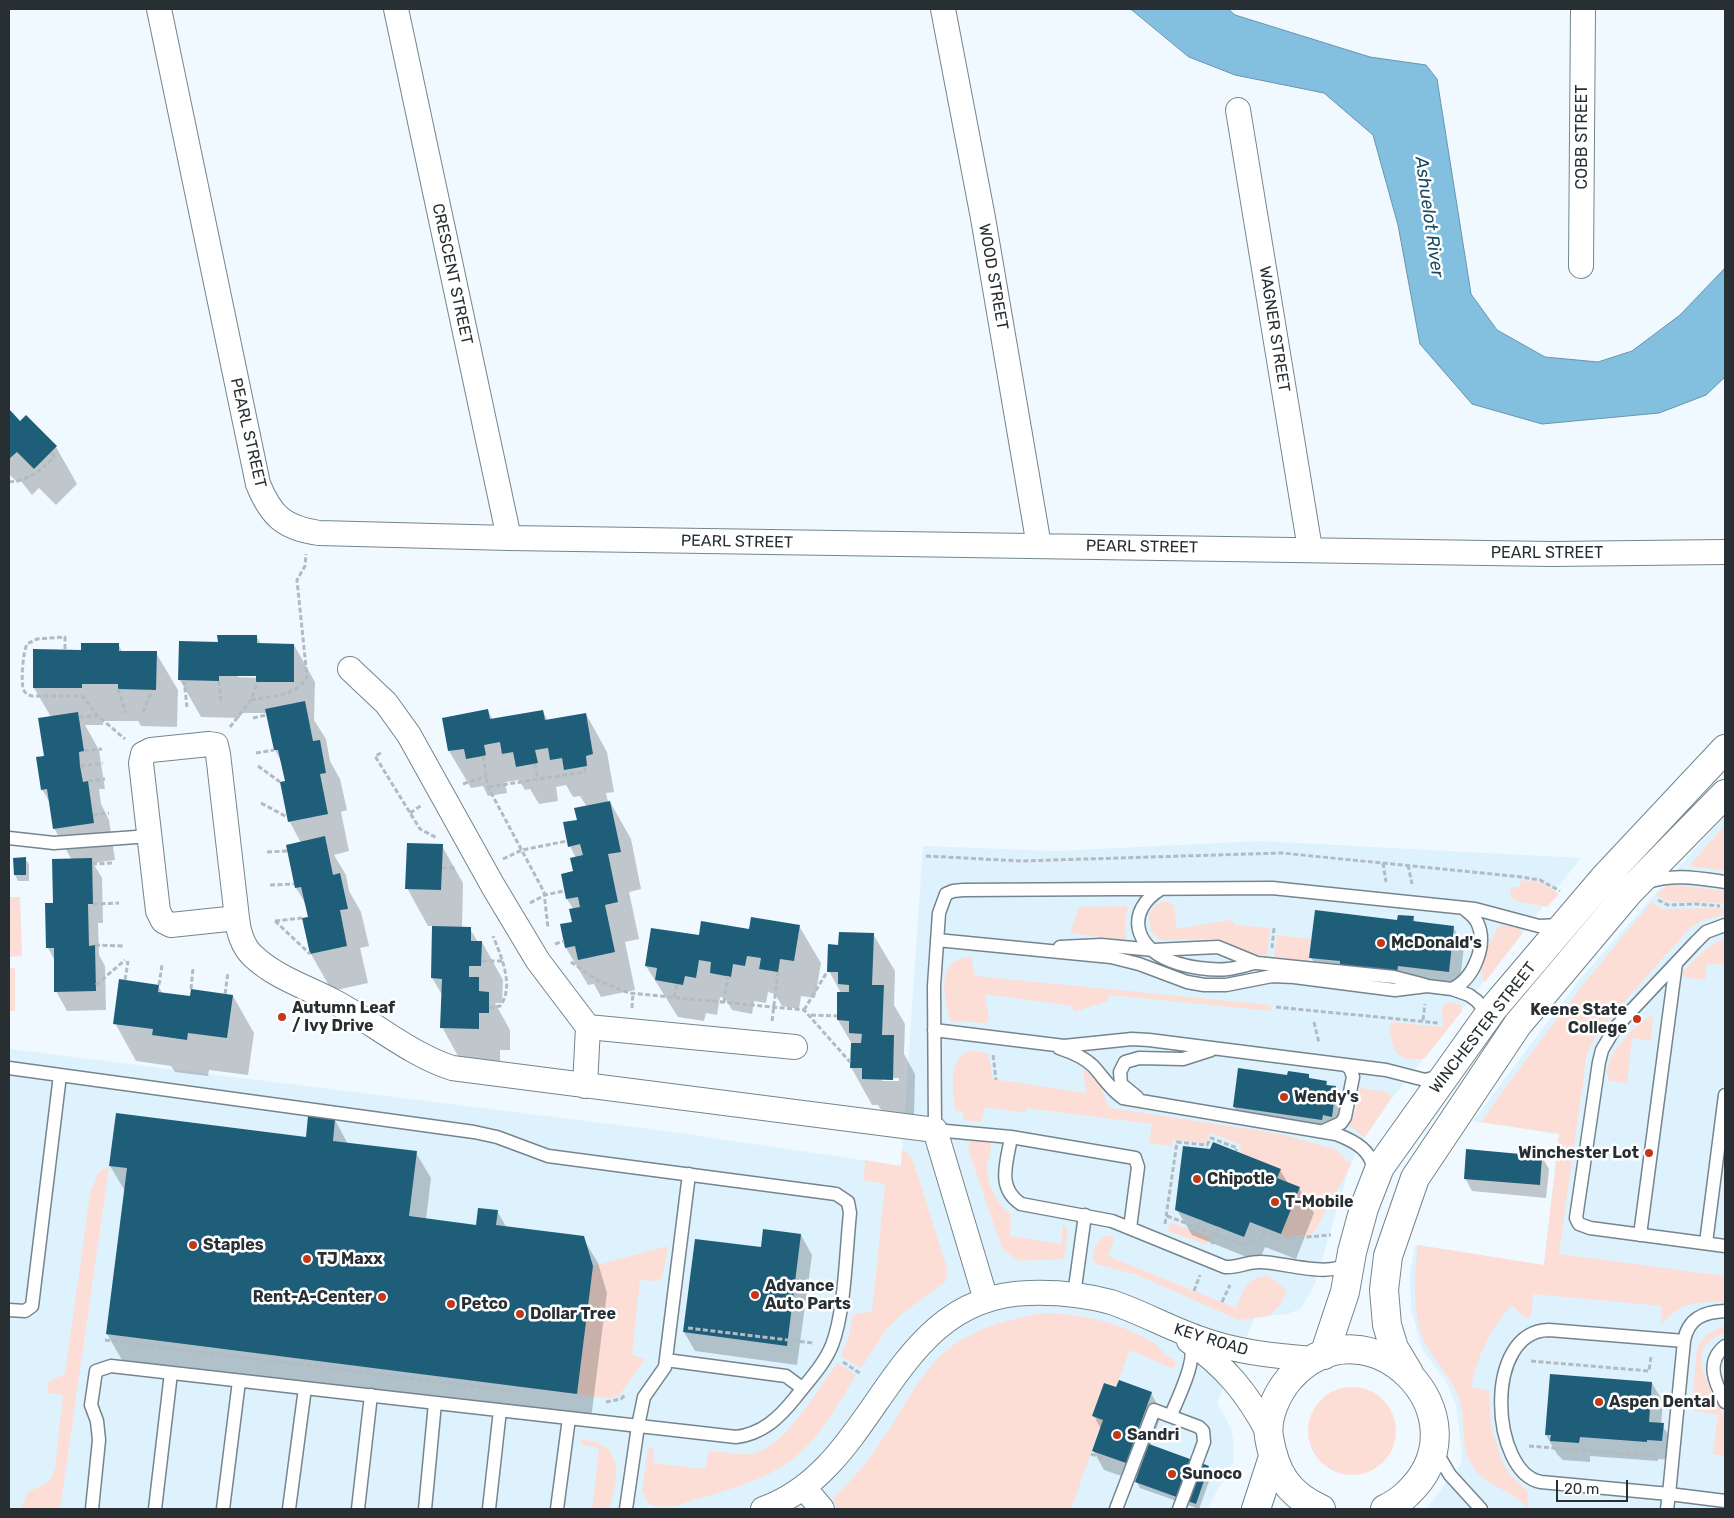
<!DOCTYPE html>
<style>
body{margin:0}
#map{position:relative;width:1734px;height:1518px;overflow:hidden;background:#eff9ff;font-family:Rubik,sans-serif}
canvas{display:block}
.frame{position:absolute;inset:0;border:10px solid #282f33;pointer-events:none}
.scale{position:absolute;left:1556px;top:1480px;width:72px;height:22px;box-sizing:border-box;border:2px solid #282f33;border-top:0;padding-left:6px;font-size:15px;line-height:18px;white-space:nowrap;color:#282f33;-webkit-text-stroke:4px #fff;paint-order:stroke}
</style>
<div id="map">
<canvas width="1734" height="1518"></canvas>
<div class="frame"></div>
<div class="scale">20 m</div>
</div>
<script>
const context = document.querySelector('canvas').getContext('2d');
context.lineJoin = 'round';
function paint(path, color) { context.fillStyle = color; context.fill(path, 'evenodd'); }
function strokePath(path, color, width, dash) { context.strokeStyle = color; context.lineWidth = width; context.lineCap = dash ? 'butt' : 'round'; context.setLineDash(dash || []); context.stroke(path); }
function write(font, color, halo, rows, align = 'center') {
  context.font = font + ' Rubik,sans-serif'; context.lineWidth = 5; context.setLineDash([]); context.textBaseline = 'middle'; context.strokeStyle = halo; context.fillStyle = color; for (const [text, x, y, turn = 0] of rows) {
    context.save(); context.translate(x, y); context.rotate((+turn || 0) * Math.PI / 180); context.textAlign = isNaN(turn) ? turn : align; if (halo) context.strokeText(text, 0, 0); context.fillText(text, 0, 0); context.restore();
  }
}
paint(new Path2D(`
 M1725,815V1509H1426L1461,1464L1462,1453L1456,1405L1445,1380L1422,1349L1411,1309L1410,1275L1415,1245L1544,1265L1559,1134L1473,1121L1581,978Z
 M1260,841L1581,858L1390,1101L1365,1137L1349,1168L1316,1281L1308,1297L1300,1309L1287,1314L1255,1317L1217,1403L1231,1428L1234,1445L1233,1462L1207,1509H9V1049L666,1131L901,1166L923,846L1056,851Z`), '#def2fd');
paint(new Path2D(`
 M1725,825V871L1689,866Z
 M1521,880L1541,882L1559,894L1547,907L1515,901L1511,897L1510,887H1520Z
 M1669,884L1725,891V903L1674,902L1665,900L1656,895Z
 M9,897H20L22,956L9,957Z
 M1165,901L1174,905L1177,929L1231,920L1235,925L1270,928L1267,956L1240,952L1227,942L1218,939L1160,940L1151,932L1149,913L1157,904Z
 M1652,902L1660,908L1668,909L1719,908L1725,910V915L1703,920L1691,927L1598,1031L1587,1053L1559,1254L1725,1276V1302C1698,1301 1678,1303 1661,1325L1662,1306L1533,1294L1531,1316L1526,1319L1512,1305C1490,1329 1478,1355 1471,1387L1489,1391L1491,1427L1501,1458L1509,1474L1528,1492L1527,1509C1516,1490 1487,1488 1474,1468C1459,1448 1466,1424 1460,1402C1454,1382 1440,1367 1429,1350C1411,1321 1414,1277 1418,1245L1544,1265L1559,1134L1481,1122C1535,1046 1591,972 1652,902Z
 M1128,906L1125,920L1126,940L1070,933L1079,907Z
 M1501,925L1519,928L1522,934L1485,982C1476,974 1492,931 1501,925Z
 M1277,935L1311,939L1309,961L1274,957Z
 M1725,939V965L1707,964L1705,980L1683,977L1682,973C1695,960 1707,944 1725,939Z
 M971,957L975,976L1271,1005V1011L1109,995L1108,1001L1074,1012L1072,1006L985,994L989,1019L986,1023L950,1021C944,996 935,959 971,957Z
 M9,968H15V1011H9Z
 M1448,1002L1461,1005L1462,1011L1424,1059H1406L1395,1052L1389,1029L1392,1022L1443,1027L1442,1007Z
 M1650,1016L1653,1018L1651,1041L1632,1038L1627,1083L1610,1081C1597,1061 1635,1026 1650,1016Z
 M969,1051L988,1053L993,1079L1086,1093L1083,1068L1100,1085L1107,1104L1111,1108L1281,1134L1337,1150L1351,1165L1313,1234L1284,1237L1281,1234L1300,1187L1277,1178L1280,1169L1239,1152L1242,1145L1210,1133L1206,1143L1173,1139L1172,1146L1149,1143L1152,1124L1026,1108L1025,1113L985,1107L981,1122L964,1120L963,1113L955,1110C954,1090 946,1061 969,1051Z
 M1360,1088L1387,1092L1392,1097L1365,1137L1348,1125L1355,1112Z
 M978,1138L990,1140C993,1149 987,1159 987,1169C988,1185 997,1206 1011,1214L1010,1236L1061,1244L1063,1224L1068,1230L1064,1259L1019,1261L1006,1252L1002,1248L968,1149L971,1140Z
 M902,1149L912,1158L947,1268L946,1281L903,1313L886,1330L861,1368L841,1356L849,1336L853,1314L872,1312L885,1184L864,1180L865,1160L901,1166Z
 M109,1166L60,1509H20L28,1492L49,1482L55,1468L63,1395L47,1393L49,1381L65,1374L90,1194L99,1172Z
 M1170,1222L1210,1237L1207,1245L1168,1231Z
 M1106,1235L1113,1236L1114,1240L1108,1256L1236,1308C1243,1292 1247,1276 1268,1276L1287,1290L1281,1304L1269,1316L1239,1320L1137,1275L1096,1264C1089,1254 1097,1241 1106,1235Z
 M668,1246L662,1278L658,1281L640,1280L632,1355L645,1359L619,1396L606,1398L577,1394L593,1266Z
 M1044,1313C1081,1314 1118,1322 1151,1341C1161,1346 1161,1354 1174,1360L1176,1365L1175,1367L1171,1368L1130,1350L1116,1387L1104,1383L1092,1416L1103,1420L1071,1509L836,1508L833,1498C852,1480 868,1462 882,1440C905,1407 921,1368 955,1344C982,1326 1013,1318 1044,1313Z
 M1725,1325V1333C1677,1350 1715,1389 1724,1417C1728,1428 1725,1444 1725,1456L1713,1454L1718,1415L1697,1411L1692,1403L1697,1348L1706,1335Z
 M837,1363L856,1375C840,1401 825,1429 803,1450C775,1477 736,1488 700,1498C684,1503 664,1512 648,1503L642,1490L648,1449L654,1448V1463L705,1469L709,1451C723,1452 737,1455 751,1454C784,1449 818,1389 837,1363Z
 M1308 1431a44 44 0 1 1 88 0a44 44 0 1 1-88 0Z
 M582,1440C625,1442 619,1479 609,1509H592L599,1448L582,1445Z`), '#fcded6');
const water = new Path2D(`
 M1131,9H1228L1235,15L1370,57L1426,65L1437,79L1471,294L1497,330L1545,357L1598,362L1632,351L1680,315L1725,268V377L1706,395L1659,413L1542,424L1472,404L1420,344L1398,225L1373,135L1324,93L1235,75L1189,57Z`);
paint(water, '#83c0df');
strokePath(water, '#6894ab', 1);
paint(new Path2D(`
 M9,411L20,422L56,447L77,484L56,505L39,488L32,495L20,480L18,483L9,474Z
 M256,636L261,644L294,645L315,682L314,720L326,739L330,761L340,779L347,810L341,812L349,851L334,855L346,875L349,891L361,912L369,946L360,948L368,983L332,991L311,954L307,906L296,888L301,843L290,822L281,783L286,782L282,763L275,750L267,713H240V718L201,717L180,680L219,643ZM238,675H262V678L238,677Z
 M118,644L123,653H156L178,690L177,727L141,726L138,721H103V725H85L99,750L105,789H99L101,804L109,820L115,860L93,863L102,878L103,923H98L99,955L105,966L106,1010L67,1011L56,991L55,961L48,948L54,904L72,860L54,828L50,803L42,789L51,717L34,688L82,651Z
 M488,711L493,720L543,711L548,721L586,714L607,752L614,792L606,793L608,802H610L631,839L641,889L629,892L639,939L625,942L635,990L601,997L594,984L588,985L566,948L562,925L573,923L574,910L567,899L576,858L570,846L578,821L587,807L580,796L573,797L566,785L556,787L558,801L539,804L530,789L525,790L519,780L505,782L507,793L488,796L483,786L471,788L449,751Z
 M442,846L463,883L462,928L470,929L478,942H482L503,980L502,1003H495L510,1030V1050H500V1066L463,1065L442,1027L443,996L432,978L434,926H428L407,888Z
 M15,859H25L29,864V881H18L15,875Z
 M1413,917L1416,923L1453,927L1464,946L1459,990L1407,993L1322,976L1311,957L1398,921Z
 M799,926L821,963L815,998L801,996L799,1009L782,1006L775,994L768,992L766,1003L754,1001L752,1014L732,1010L725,998L720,997L717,1015L706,1013L704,1021L678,1017L646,966L700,937Z
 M873,934L895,971L894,1005L905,1024L904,1054L915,1074L914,1117L885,1116L878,1105H872L851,1067L852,1044L838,1020L841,993L829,971L839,946ZM882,1078H899V1081H882Z
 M158,986L163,994L191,997L233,996L254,1033L248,1075L209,1070L208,1076L175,1072L171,1066L136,1061L115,1023Z
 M1308,1075L1311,1080L1326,1082L1329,1087H1335L1346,1106L1342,1135L1332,1139L1245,1126L1234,1107L1288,1076Z
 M335,1120L348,1144L416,1153L431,1178L426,1219L477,1226L497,1211L507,1228L583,1238L598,1263L607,1293L591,1419L122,1360L107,1334L125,1191L110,1166L307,1139Z
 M1210,1150L1280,1170L1288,1183L1299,1188L1314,1213L1296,1259L1265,1247L1259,1262L1192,1235L1177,1210Z
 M1542,1157L1549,1169L1546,1198L1472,1191L1465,1178Z
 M801,1235L812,1255L797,1365L695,1351L684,1332L762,1248Z
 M1652,1383L1663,1402L1661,1424L1674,1443L1673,1460L1658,1459V1461L1590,1456V1462L1563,1460L1557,1454L1546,1435Z
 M1117,1389L1151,1393L1162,1413L1150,1446L1208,1467L1212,1473L1199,1509L1140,1488L1136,1481L1104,1470L1093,1450L1101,1429L1094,1416Z`), '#0003');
paint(new Path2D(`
 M9,409L20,421L26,415L57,446L34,469L17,452L10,458L9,457Z
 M217,635H257V643L294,644V682H256V676H219V681L178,680L179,641L218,642Z
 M81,643H119V651H157L156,690L118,689V684H82V688H33V649L81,650Z
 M305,701L313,741L320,740L326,773L320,774L328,814L288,822L280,782L285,781L278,750H274L265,709Z
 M488,709L490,719L543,710L545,720L586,713L593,754L586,756L587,766L564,770L562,758L550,760L548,748L535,750L538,763L516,767L513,752L502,754L500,742L484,745L486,755L483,756L466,759L464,749L448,751L442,718Z
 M78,712L84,751L79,752L80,766L83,782L88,781L94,823L53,829L47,789L41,790L36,757L44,756L38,718Z
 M610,801L621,852L608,854L618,902L605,905L615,952L578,960L575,946L565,948L560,924L572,922L569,909L580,907L578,897L566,899L561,874L573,871L570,858L583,855L580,844L568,847L563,822L577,820L574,808Z
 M325,836L333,875L340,873L348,909L340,910L347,946L310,954L302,918L308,917L301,887L295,888L286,845Z
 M407,843L443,844L441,890L405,889Z
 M26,857V875H14L13,858Z
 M92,858L93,904H88L89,946L95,945L96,991L54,992V948H46L45,903H53L52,859Z
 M1315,910L1397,920L1398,915L1414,916L1413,921L1454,926L1449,972L1398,966L1397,974L1340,967V961L1309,958Z
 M751,917L800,925L794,961L780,959L778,972L759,969L761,958L747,956L745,966L733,964L731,977L710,973L711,962L699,960L696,978L685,976L683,985L655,980L657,968L645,966L651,928L699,935L701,921L749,929Z
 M432,926L471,927V941H482L481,966H469V977H479V991L489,992V1013H479V1029L440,1028L442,979L431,978Z
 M839,932L874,933L872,985H884L882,1035H894L893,1080L862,1079V1068H850L851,1043H861L862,1034L849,1033V1021L837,1020V992H849V985L838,984V972H827L828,944L838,945Z
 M119,979L159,985L158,992L190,996L191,989L233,995L227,1038L188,1033L187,1040L152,1035L153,1029L113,1024Z
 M1238,1068L1287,1075L1288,1071L1309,1074V1078L1327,1081L1326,1085L1336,1086L1332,1117L1323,1115L1322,1120L1233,1107Z
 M116,1113L306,1137L308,1116L335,1119L333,1141L417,1151L409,1216L476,1225L478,1208L498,1210L496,1225L584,1236L593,1266L577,1394L106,1334L127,1168L109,1166Z
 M1213,1142L1281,1169L1277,1178L1300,1187L1281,1234L1250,1222L1244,1237L1175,1210L1183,1146L1210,1149Z
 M1466,1149L1542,1156L1540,1185L1464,1179Z
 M763,1229L801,1234L787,1346L683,1332L695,1239L761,1247Z
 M1550,1374L1652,1382L1649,1422L1664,1423L1662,1441L1647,1440V1442L1580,1437L1579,1443L1550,1441L1551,1435H1545Z
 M1119,1380L1152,1392L1126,1463L1092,1451L1103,1420L1092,1416L1104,1383L1116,1387Z
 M1149,1444L1209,1466L1196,1504L1135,1482Z`), '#1f5e79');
const service = new Path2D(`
 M9,838L54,843L150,836
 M1645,883C1672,873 1698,878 1725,882
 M1161,889C1125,911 1134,947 1171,961C1186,967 1212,971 1228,969C1237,968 1246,965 1255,963
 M1725,925L1706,932L1696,942L1615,1028L1602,1050L1599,1062L1576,1218L1579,1224L1590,1228L1725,1246
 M937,940L1111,957L1139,964L1187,982L1204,985H1226L1272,976L1294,977L1395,990L1427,986L1452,989L1469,995L1477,1001L1482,1007L1484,1018
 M1060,947L1101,945L1154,950L1218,947L1257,963L1394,977L1425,985
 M1452,989C1474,979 1488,944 1477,922C1474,916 1468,912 1463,908
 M934,1030L1064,1046L1132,1039L1149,1040L1386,1070L1425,1080L1441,1076
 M1059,1048C1071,1052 1084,1057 1093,1066C1104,1078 1110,1089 1123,1098L1336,1134C1354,1141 1373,1150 1374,1173
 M9,1068L474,1132L497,1137L548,1156L836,1194L848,1202L850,1213C846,1250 845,1312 832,1345C824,1365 808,1381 795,1398C779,1418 762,1434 736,1437L111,1366L96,1371L91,1405L97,1421L99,1440L92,1509
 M1137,1097L1121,1084L1120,1072L1125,1062L1139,1058L1183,1059L1211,1050
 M1323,1131L1341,1123L1345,1117L1353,1077L1350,1068L1345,1065
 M1011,1137C1007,1163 996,1187 1021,1204L1112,1221L1225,1267C1237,1268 1247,1262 1259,1262C1280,1261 1335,1281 1350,1260
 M1130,1228L1138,1167L1135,1158L1011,1137L935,1130L934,986L939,913L946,894L953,891L963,890L1272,888L1475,909L1539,926L1561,925
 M1640,1235L1676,963
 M1706,1243L1725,1095
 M1074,1295L1085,1215
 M9,1310L25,1311L32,1306L60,1075
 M1549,1330L1684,1341L1669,1494L1541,1482C1491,1473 1482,1331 1549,1330Z
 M1684,1341C1688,1318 1704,1312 1725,1311
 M1725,1346C1705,1362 1715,1383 1725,1402
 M666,1360L786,1376L802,1388
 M1171,1415C1177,1400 1199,1357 1189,1344
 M1434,1448L1450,1475L1481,1509
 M155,1509L171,1373
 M223,1509L239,1381
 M289,1509L305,1388
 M358,1509L371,1395
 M425,1509L435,1403
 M489,1509L500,1410
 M557,1509L569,1418
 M626,1509L638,1426L644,1397L665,1367L689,1174
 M1116,1509L1154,1410L1199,1427L1203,1431L1204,1442L1179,1509
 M1667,1509L1669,1494L1725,1501`);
const minor = new Path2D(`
 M159,9L258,484C271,516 284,528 319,533L509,538L1552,554L1725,552
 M396,9L509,538
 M943,9L983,218L1039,546
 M1238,110L1310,549
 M1581,266L1583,9
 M350,669L386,703L409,735L493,886L538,961L588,1027L795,1047
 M237,918L171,925L163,921L158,911L141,763L143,754L151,750L209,744L216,745L218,754L237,918C238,931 243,947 253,956C275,977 306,987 333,1001C373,1022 409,1054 452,1068L935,1130L986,1300
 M585,1086L588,1027
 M1189,1341C1226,1367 1247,1393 1268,1432
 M805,1489L822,1509
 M763,1509C880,1468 888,1297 1028,1293C1055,1292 1085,1295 1111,1302C1141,1312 1169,1328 1198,1338C1235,1352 1274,1356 1313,1359`);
const tertiary = new Path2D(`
 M1324,1355L1345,1292L1352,1252L1364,1208L1380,1167L1492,1010L1605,877L1725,749
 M1409,1373L1394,1348L1387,1325L1384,1290L1388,1256L1415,1178L1518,1024L1628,893L1725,794
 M1256,1509L1272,1460
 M1321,1509C1287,1494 1275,1472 1269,1437C1266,1417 1277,1393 1290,1378C1368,1293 1490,1417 1407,1494C1401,1500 1393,1505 1385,1509`);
strokePath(service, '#75858d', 15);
strokePath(minor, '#75858d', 26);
strokePath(tertiary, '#75858d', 30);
strokePath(new Path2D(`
 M9,482C30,480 39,472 54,457L52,451
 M65,649V637L37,639L27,644C23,653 21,678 23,688C24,693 28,695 32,696H82L98,716L125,739
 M184,680L187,707
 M219,681L221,703
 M118,689L126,713
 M251,700C271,696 295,697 307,677L297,580L305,566L306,554
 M143,712L152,690
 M79,717L97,716
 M253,718L266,715
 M230,727L251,700L258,682
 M84,751L102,749
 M256,753L274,750
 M381,753L375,756L420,829L437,838
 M483,756L488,787L544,892L548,928
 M535,764L538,779
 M80,766L103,763
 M258,766L280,782
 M88,781L105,779
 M463,784L487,776
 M488,787L585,772V766
 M261,803L287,817
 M410,813L422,805
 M93,815L109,813
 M267,852L287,851
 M926,856L1021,861L1282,853L1521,877L1540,880L1560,891
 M503,859L522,850L567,841
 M1383,863L1386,882
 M92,864L114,863
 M1408,865L1412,884
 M442,868H456
 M270,885L294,884
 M1658,900L1668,905L1696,904L1720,906
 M530,903L545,895L564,891
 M93,904L119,903
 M275,921L310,954
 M275,921L302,918
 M555,944L564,941
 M95,945L123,946
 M1272,948L1274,928
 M1451,950H1461
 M482,961H503
 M571,962L597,980L629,993L804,1010L850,1062
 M125,980L128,961
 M96,985L125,960
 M159,985L162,965
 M191,989L193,968
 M225,994L228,972
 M674,997L677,984
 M724,1002L728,976
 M1276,1007L1438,1023
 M489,1008L500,1006C515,987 501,956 493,936
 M632,1008L633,993
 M804,1010L827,972
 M811,1015L837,1016
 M1423,1020L1425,1004
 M772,1021L778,972
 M1314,1022L1319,1043
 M993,1055L996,1080
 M1167,1216L1242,1244L1260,1239L1263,1233L1282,1239L1331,1235
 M1165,1224L1177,1142L1207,1145L1211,1138L1237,1148L1236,1151
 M1198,1228L1201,1220
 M1263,1233L1265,1228
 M1212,1244L1219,1227
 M1194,1291L1200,1275
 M1222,1302L1230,1285
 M688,1328L813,1343
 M105,1340L511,1391
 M1531,1361L1649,1371L1651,1357
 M843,1362L861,1374
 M606,1402L621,1399L625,1395
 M1529,1446L1655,1456
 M1091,1454L1114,1462`), '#b2bbc1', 3, [5, 2.5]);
strokePath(service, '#fff', 12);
strokePath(minor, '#fff', 24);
strokePath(tertiary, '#fff', 28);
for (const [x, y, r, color] of [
 [1381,943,5,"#c33818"],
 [282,1017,5,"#c33818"],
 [1637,1019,5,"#c33818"],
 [1284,1097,5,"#c33818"],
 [1649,1153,5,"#c33818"],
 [1197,1179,5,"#c33818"],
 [1275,1202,5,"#c33818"],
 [193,1245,5,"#c33818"],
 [307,1259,5,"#c33818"],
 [755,1295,5,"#c33818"],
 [382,1297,5,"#c33818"],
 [451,1304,5,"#c33818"],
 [520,1314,5,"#c33818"],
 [1599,1402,5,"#c33818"],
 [1117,1435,5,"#c33818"],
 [1172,1474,5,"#c33818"]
]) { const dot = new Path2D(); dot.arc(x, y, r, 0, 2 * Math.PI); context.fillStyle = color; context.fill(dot); strokePath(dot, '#fff', 2); }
write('16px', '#282f33', '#fff', [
 ["COBB STREET",1582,137,-90],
 ["CRESCENT STREET",452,274,78],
 ["WOOD STREET",993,277,80],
 ["WAGNER STREET",1274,329,81],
 ["PEARL STREET",248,433,77],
 ["PEARL STREET",737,542,1],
 ["PEARL STREET",1142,547,1],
 ["PEARL STREET",1547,553],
 ["WINCHESTER STREET",1483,1028,-52],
 ["KEY ROAD",1211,1340,17]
]);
write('bold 16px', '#282f33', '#fff', [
 ["McDonald's",1391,943],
 ["Autumn Leaf",292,1008],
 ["/ Ivy Drive",292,1026],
 ["Keene State",1627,1010,"right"],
 ["College",1627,1028,"right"],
 ["Wendy's",1294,1097],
 ["Winchester Lot",1639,1153,"right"],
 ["Chipotle",1207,1179],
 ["T-Mobile",1285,1202],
 ["Staples",203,1245],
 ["TJ Maxx",317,1259],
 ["Advance",765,1286],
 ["Auto Parts",765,1304],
 ["Rent-A-Center",372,1297,"right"],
 ["Petco",461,1304],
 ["Dollar Tree",530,1314],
 ["Aspen Dental",1609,1402],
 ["Sandri",1127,1435],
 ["Sunoco",1182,1474]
], 'left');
write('italic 18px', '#194b61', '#fff', [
 ["Ashuelot River",1429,217,82]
]);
</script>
